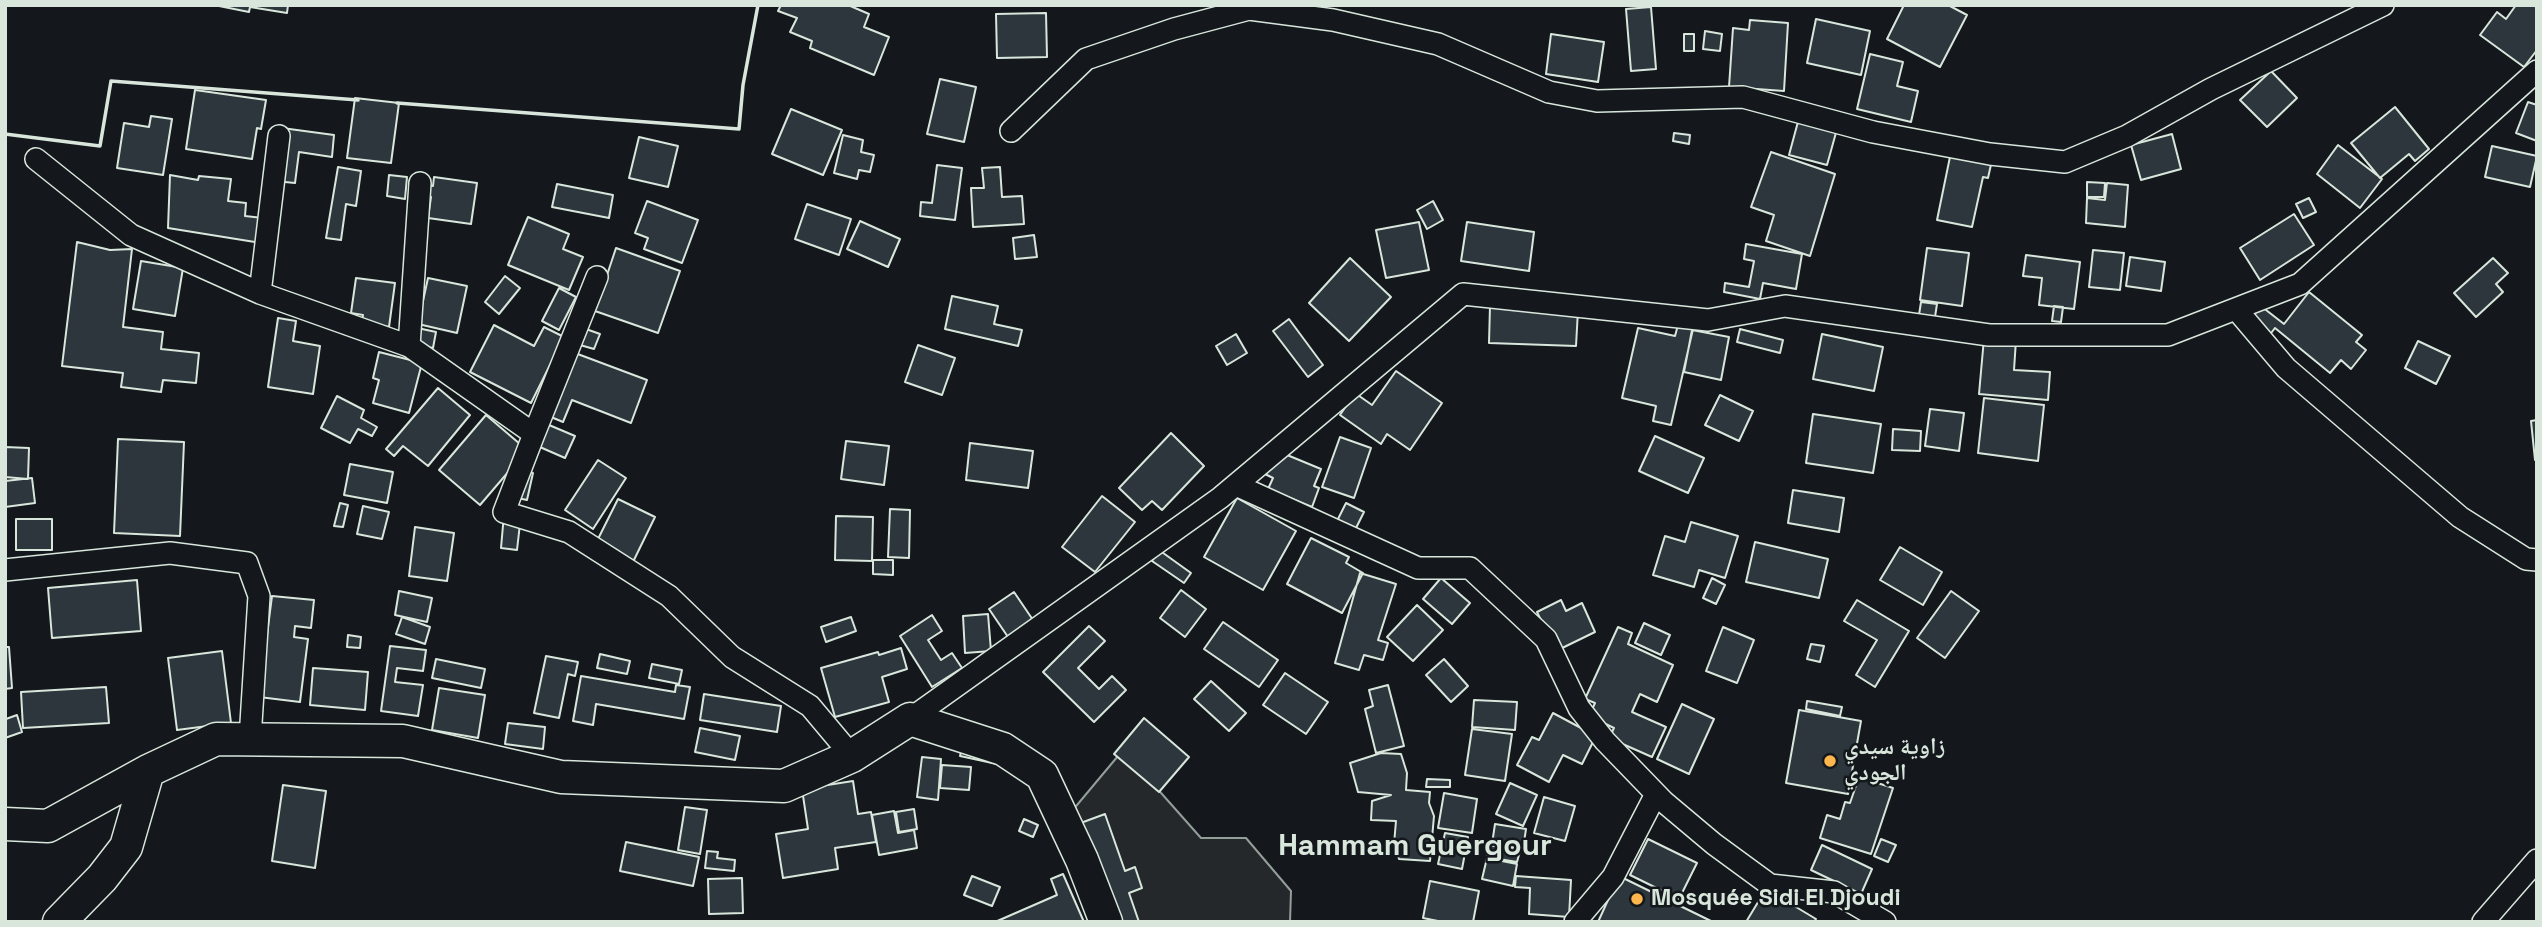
<!DOCTYPE html>
<meta charset="utf-8">
<style>
body{margin:0}
#map{position:relative;width:2542px;height:927px;overflow:hidden;background:#14181c;font-family:"Space Grotesk",sans-serif}
canvas{display:block}
.frame{position:absolute;inset:0;border:7px solid #d8e6dc;pointer-events:none}
</style>
<div id="map">
<canvas width="2542" height="927"></canvas>
<div class="frame"></div>
</div>
<script>
const context = document.querySelector('canvas').getContext('2d');
context.lineJoin = 'round';
function paint(path, color) { context.fillStyle = color; context.fill(path, 'evenodd'); }
function strokePath(path, color, width, dash) { context.strokeStyle = color; context.lineWidth = width; context.lineCap = dash ? 'butt' : 'round'; context.setLineDash(dash || []); context.stroke(path); }
function write(font, color, halo, rows, align = 'center') {
  context.font = font + ' "Space Grotesk","Noto Naskh Arabic",sans-serif'; context.lineWidth = 5; context.setLineDash([]); context.textBaseline = 'middle'; context.strokeStyle = halo; context.fillStyle = color; for (const [text, x, y, turn = 0] of rows) {
    context.save(); context.translate(x, y); context.rotate((+turn || 0) * Math.PI / 180); context.textAlign = isNaN(turn) ? turn : align; if (halo) context.strokeText(text, 0, 0); context.fillText(text, 0, 0); context.restore();
  }
}
const parking = new Path2D(`
 M1123,750L1201,838H1246L1291,891L1290,922H1114L1072,811Z`);
paint(parking, '#24282b');
strokePath(parking, '#939e99', 2);
const building = new Path2D(`
 M214,5H288L287,13L250,7L249,12Z
 M781,5H848L869,14L864,27L889,37L874,75L810,48L812,41L790,32L797,18L778,11Z
 M1904,5H1948L1967,15L1940,67L1887,39Z
 M2516,5H2534L2537,8V50L2524,67L2480,35L2497,12L2506,19Z
 M1651,7L1656,69L1631,71L1626,9Z
 M1046,13L1047,57L997,58L996,14Z
 M1816,19L1870,31L1861,75L1807,63Z
 M1750,20L1788,23L1784,91L1729,87L1733,28L1749,30Z
 M1705,31L1722,34L1720,51L1703,49Z
 M1551,34L1604,42L1598,82L1546,74Z
 M1684,34H1694V51H1684Z
 M1870,54L1903,62L1897,86L1918,91L1911,122L1857,109Z
 M2271,71L2297,98L2267,127L2240,100Z
 M940,79L976,87L964,142L927,134Z
 M195,90L266,100L261,129L257,128L252,159L186,149Z
 M355,98L399,103L391,163L347,158Z
 M2528,102L2537,105V141L2516,133Z
 M2395,107L2429,149L2415,161L2409,154L2380,178L2351,143Z
 M791,109L842,130L823,175L772,154Z
 M151,116L172,119L163,175L117,168L124,123L149,127Z
 M1799,118L1837,129L1827,165L1789,155Z
 M282,128L334,135L332,157L299,152L295,183L275,181Z
 M1674,133L1690,135L1689,144L1673,141Z
 M2172,134L2181,169L2141,180L2131,145Z
 M843,135L863,140L861,152L874,155L870,172L859,170L857,179L834,173Z
 M639,137L678,146L668,187L629,178Z
 M2338,145L2382,179L2360,208L2317,174Z
 M2492,146L2537,156L2530,187L2485,177Z
 M1771,152L1835,174L1810,256L1766,241L1774,215L1751,207Z
 M1951,152L1992,160L1988,178L1983,177L1972,227L1937,220Z
 M937,165L962,168L955,220L920,216L921,202L932,203Z
 M338,167L361,171L356,206L346,204L341,240L326,238Z
 M1000,167L1002,197L1022,196L1024,224L973,227L971,188H984L982,168Z
 M170,175L198,180L199,176L231,179L228,201L246,203L245,216L263,218L261,243L168,228Z
 M389,175L407,177L405,199L387,196Z
 M434,177L477,183L471,224L428,218L431,197L421,196L422,185L433,186Z
 M2087,182L2105,183L2104,197H2087Z
 M2107,183L2128,185L2125,227L2086,223L2087,198L2105,200Z
 M557,184L613,195L609,218L552,207Z
 M2309,198L2316,212L2303,218L2296,204Z
 M647,201L698,220L682,263L644,249L648,238L635,233Z
 M1433,201L1443,220L1427,229L1417,210Z
 M807,204L851,219L839,255L795,239Z
 M2294,214L2314,245L2260,280L2240,248Z
 M528,217L569,234L563,249L583,257L569,290L508,265Z
 M860,221L900,239L888,267L847,249Z
 M1419,222L1429,270L1386,278L1376,230Z
 M1467,222L1534,232L1529,271L1461,261Z
 M1034,235L1037,257L1015,259L1013,238Z
 M77,242L110,250L132,249L123,327L163,332L161,349L199,353L196,383L163,380L161,392L121,387L123,373L62,366Z
 M1746,244L1802,254L1796,289L1763,283L1760,299L1724,292L1725,283L1749,287L1754,261L1744,259Z
 M616,248L680,271L658,333L595,311Z
 M1927,248L1969,253L1962,306L1920,300Z
 M2093,250L2124,253L2120,290L2089,287Z
 M2026,255L2080,262L2074,309L2039,305L2042,278L2023,276Z
 M2130,257L2165,262L2161,291L2126,286Z
 M1350,258L1391,297L1349,341L1309,303Z
 M2493,258L2508,273L2496,284L2503,292L2476,317L2454,293Z
 M141,261L183,268L175,316L133,309Z
 M505,276L520,288L499,314L485,302Z
 M356,278L395,283L389,327L362,323L363,315L351,313Z
 M428,278L467,286L457,333L418,324Z
 M559,288L576,297L559,330L542,321Z
 M2309,292L2362,335L2356,342L2366,350L2351,369L2341,360L2330,373L2275,328L2268,337L2245,318L2257,303L2284,324Z
 M952,296L998,306L994,324L1022,330L1018,346L945,329Z
 M1921,302L1937,304L1935,317L1919,315Z
 M1490,306L1578,310L1576,346L1489,343Z
 M2054,306L2063,307L2061,322L2052,321Z
 M278,318L296,321L293,341L320,346L313,394L268,387Z
 M1289,319L1323,365L1308,377L1273,331Z
 M494,325L534,346L544,327L564,337L531,403L470,372Z
 M1678,325L1693,329L1671,425L1653,421L1656,406L1622,398L1638,328L1675,336Z
 M413,327L436,332L433,348L410,344Z
 M586,329L600,334L594,349L580,345Z
 M1740,329L1783,340L1780,353L1737,342Z
 M1692,330L1729,337L1721,380L1684,372Z
 M1236,334L1247,353L1227,365L1216,346Z
 M1822,334L1883,347L1874,391L1813,379Z
 M1984,338L2016,340L2014,370L2050,372L2048,400L1979,394Z
 M2418,341L2450,356L2436,384L2405,368Z
 M918,345L955,358L942,395L905,382Z
 M379,352L422,363L409,413L373,403L379,380L373,378Z
 M575,353L647,380L631,423L572,400L563,422L551,417Z
 M1396,371L1442,403L1410,450L1387,434L1381,444L1340,415L1355,393L1372,405Z
 M438,388L470,415L428,466L403,446L394,456L386,449Z
 M1720,395L1753,411L1739,441L1705,425Z
 M337,396L364,410L361,418L377,427L372,436L358,429L350,443L321,428Z
 M1984,398L2044,405L2038,461L1978,453Z
 M1930,409L1964,413L1959,451L1925,446Z
 M1813,414L1881,424L1873,473L1806,463Z
 M486,415L527,450L480,505L439,470Z
 M2537,420V460H2535L2531,421Z
 M542,422L575,436L565,458L533,444Z
 M1893,429L1921,431L1920,451L1892,450Z
 M1171,433L1204,466L1162,510L1152,501L1142,510L1119,488Z
 M1655,436L1704,458L1688,493L1639,471Z
 M1340,437L1371,448L1354,498L1322,487Z
 M118,439L184,442L180,536L114,533Z
 M846,441L889,446L884,485L841,479Z
 M970,443L1033,451L1028,488L966,480Z
 M5,447L29,448L28,479L5,477Z
 M1275,450L1321,469L1314,486L1319,488L1312,507L1268,489L1273,478L1265,474Z
 M598,460L626,478L593,529L565,510Z
 M350,464L393,472L387,503L344,495Z
 M514,469L533,473L527,500L508,496Z
 M32,478L35,503L5,507V481Z
 M1793,490L1844,498L1839,532L1788,523Z
 M1102,496L1135,522L1095,572L1062,547Z
 M1237,498L1296,531L1263,590L1204,557Z
 M618,499L655,517L631,566L594,547Z
 M340,503L348,505L343,527L334,526Z
 M1346,503L1364,512L1354,532L1336,523Z
 M363,506L389,512L382,539L357,534Z
 M890,509L910,510L909,558L888,557Z
 M504,514L521,515L517,550L501,548Z
 M836,516L873,517L872,561L835,560Z
 M16,519H52V550H16Z
 M1691,522L1738,536L1725,578L1699,570L1694,587L1653,575L1665,536L1685,542Z
 M415,527L454,533L447,581L409,576Z
 M1311,538L1349,557L1346,563L1363,573L1342,613L1287,584Z
 M1755,542L1828,559L1819,598L1746,582Z
 M1900,547L1942,572L1923,605L1880,580Z
 M1159,550L1191,573L1184,583L1152,561Z
 M873,560H893V575L873,574Z
 M1360,573L1396,584L1378,640L1388,643L1383,660L1364,655L1359,670L1335,663Z
 M1441,578L1470,603L1452,624L1423,599Z
 M1712,578L1725,585L1716,604L1703,598Z
 M137,580L141,631L52,638L48,588Z
 M1181,590L1206,609L1185,637L1160,618Z
 M399,591L432,598L427,622L395,615Z
 M1951,591L1979,611L1945,658L1917,638Z
 M1014,592L1033,620L1008,637L989,609Z
 M272,596L314,600L311,628L295,626L294,637L308,639L300,702L259,697Z
 M1561,600L1566,611L1582,603L1595,632L1556,651L1537,612Z
 M1857,600L1909,631L1875,687L1856,675L1877,640L1844,621Z
 M1417,605L1443,630L1413,661L1387,637Z
 M988,614L991,651L965,653L963,616Z
 M932,615L942,631L928,640L941,660L952,653L962,668L932,687L900,636Z
 M402,617L430,627L425,644L396,634Z
 M851,617L856,631L826,642L821,627Z
 M1223,622L1278,660L1259,687L1204,649Z
 M1644,623L1670,635L1661,655L1635,643Z
 M1089,626L1105,641L1078,668L1099,689L1112,676L1126,690L1094,722L1043,672Z
 M1618,627L1632,633L1628,644L1673,665L1657,702L1640,694L1632,712L1666,727L1652,757L1609,738L1614,728L1589,716L1595,703L1585,699Z
 M1723,627L1754,640L1737,683L1706,671Z
 M348,635L361,637L360,648L347,647Z
 M1811,644L1824,646L1820,662L1807,659Z
 M390,646L426,650L423,671L397,668L395,682L423,685L418,716L381,711Z
 M5,647H9L12,688L5,689Z
 M901,648L907,669L882,677L889,702L835,717L821,668L878,652L879,655Z
 M222,651L231,723L177,730L168,658Z
 M600,654L630,661L627,674L597,668Z
 M546,656L578,662L575,676L568,674L559,718L534,713Z
 M436,659L485,669L481,688L432,678Z
 M1444,659L1468,686L1451,702L1426,675Z
 M652,664L682,670L679,684L649,678Z
 M313,668L368,672L365,710L310,705Z
 M1285,673L1328,702L1306,734L1263,705Z
 M581,676L675,692L676,685L690,687L684,719L596,704L593,725L573,721Z
 M1211,681L1246,713L1229,731L1194,699Z
 M1388,685L1404,746L1376,753L1365,709L1373,706L1369,690Z
 M106,687L109,723L23,728L21,692Z
 M439,688L485,695L478,738L432,730Z
 M704,694L781,706L777,732L700,720Z
 M1474,700L1517,702L1515,730L1472,727Z
 M1807,701L1842,707L1840,716L1806,709Z
 M1682,704L1714,719L1689,774L1657,759Z
 M1799,710L1861,721L1848,794L1786,783Z
 M1553,713L1596,736L1582,764L1563,755L1549,782L1517,765L1532,737L1539,740Z
 M5,715L6,719L17,715L22,732L5,738Z
 M1144,718L1189,757L1159,792L1114,754Z
 M508,723L545,727L543,749L505,744Z
 M700,728L740,736L735,760L695,752Z
 M1472,729L1512,734L1505,781L1465,775Z
 M963,744L999,751L997,764L960,756Z
 M1381,753L1401,754L1407,773L1406,790L1430,792L1429,803L1434,816L1430,861L1399,859L1394,844L1396,821L1371,820L1372,801L1391,795L1358,792L1350,763Z
 M922,757L941,759L938,800L917,797Z
 M942,765L971,767L969,790L940,788Z
 M1859,777L1893,788L1871,854L1820,838L1827,815L1840,819L1845,802L1850,803Z
 M1427,779L1450,780V787H1426Z
 M853,781L858,814L871,812L876,842L835,848L838,869L783,878L776,834L808,829L802,789Z
 M1510,783L1537,795L1523,826L1496,814Z
 M283,785L326,791L315,868L272,861Z
 M1444,793L1477,799L1472,833L1438,828Z
 M1544,797L1575,806L1565,841L1534,833Z
 M685,807L707,810L700,854L678,850Z
 M914,809L917,829L899,832L896,812Z
 M894,811L898,833L914,830L917,848L879,855L872,815Z
 M1105,814L1125,871L1135,867L1142,888L1129,893L1139,922H1112L1078,824Z
 M1024,819L1038,825L1033,837L1019,831Z
 M1495,824L1526,829L1523,849L1492,844Z
 M1445,833L1468,837L1462,869L1438,864Z
 M1648,839L1697,863L1679,899L1630,875Z
 M1881,839L1896,845L1888,862L1874,856Z
 M626,842L699,857L693,886L620,871Z
 M1489,845L1520,851L1517,862L1487,857Z
 M1822,845L1872,869L1861,894L1811,870Z
 M707,851L718,852L717,858L735,860L734,871L705,868Z
 M1487,858L1517,864L1513,886L1482,879Z
 M1063,874L1084,922H995L1057,895L1051,879Z
 M972,876L1000,887L992,906L964,895Z
 M1516,876L1571,880L1569,917L1529,914L1530,888L1515,887Z
 M1619,876L1713,922H1598Z
 M742,878L743,913L709,914L708,879Z
 M1430,881L1479,891L1473,922H1443L1423,918Z
 M1766,889L1816,919L1814,922H1746Z`);
paint(building, '#2c363c');
strokePath(building, '#d8e6dc', 2);
const street = new Path2D(`
 M1011,131L1086,59L1174,29L1249,9L1333,20L1438,44L1549,92L1597,101L1743,97L1873,132L1990,154L2065,162L2127,136L2211,89L2383,5
 M36,159L131,235L260,293L409,346L534,434L504,512L569,532L669,596L732,657L810,706L852,756
 M260,293L279,136
 M2236,309L2286,368L2460,517L2526,559L2537,560
 M409,346L420,183
 M534,434L597,277
 M1236,485L1418,568H1470L1546,639L1579,708L1605,741L1664,802L1714,844L1770,885L1834,892L1885,922
 M5,570L170,553L247,563L259,596L250,739
 M910,719L1220,498L1463,294L1708,320L1785,306L1989,335H2168L2300,284L2537,71
 M1575,922L1613,877L1656,794
 M2483,922L2537,860`);
const secondary = new Path2D(`
 M5,824L48,826L148,771L216,739L403,741L561,777L784,786L852,756L910,719L1003,749L1042,775L1082,860L1106,922
 M59,922L102,878L126,847L148,771`);
strokePath(street, '#d8e6dc', 24);
strokePath(secondary, '#d8e6dc', 35);
strokePath(street, '#14181c', 21);
strokePath(secondary, '#14181c', 32);
strokePath(new Path2D(`
 M397,103L739,129L743,85L758,5
 M5,134L100,146L111,81L358,100`), '#d8e6dc', 3.5);
for (const [x, y, r, color] of [
 [1830,761,7,"#ffb74d"],
 [1637,899,7,"#ffb74d"]
]) { const dot = new Path2D(); dot.arc(x, y, r, 0, 2 * Math.PI); context.fillStyle = color; context.fill(dot); strokePath(dot, '#14181c', 2.5); }
write('bold 23px', '#d8e6dc', '#14181c', [
 ["زاوية سيدي",1844,748],
 ["الجودي",1844,774],
 ["Mosquée Sidi El Djoudi",1651,899]
], 'left');
write('bold 30px', '#d8e6dc', '#14181c', [
 ["Hammam Guergour",1415,847]
]);
</script>
